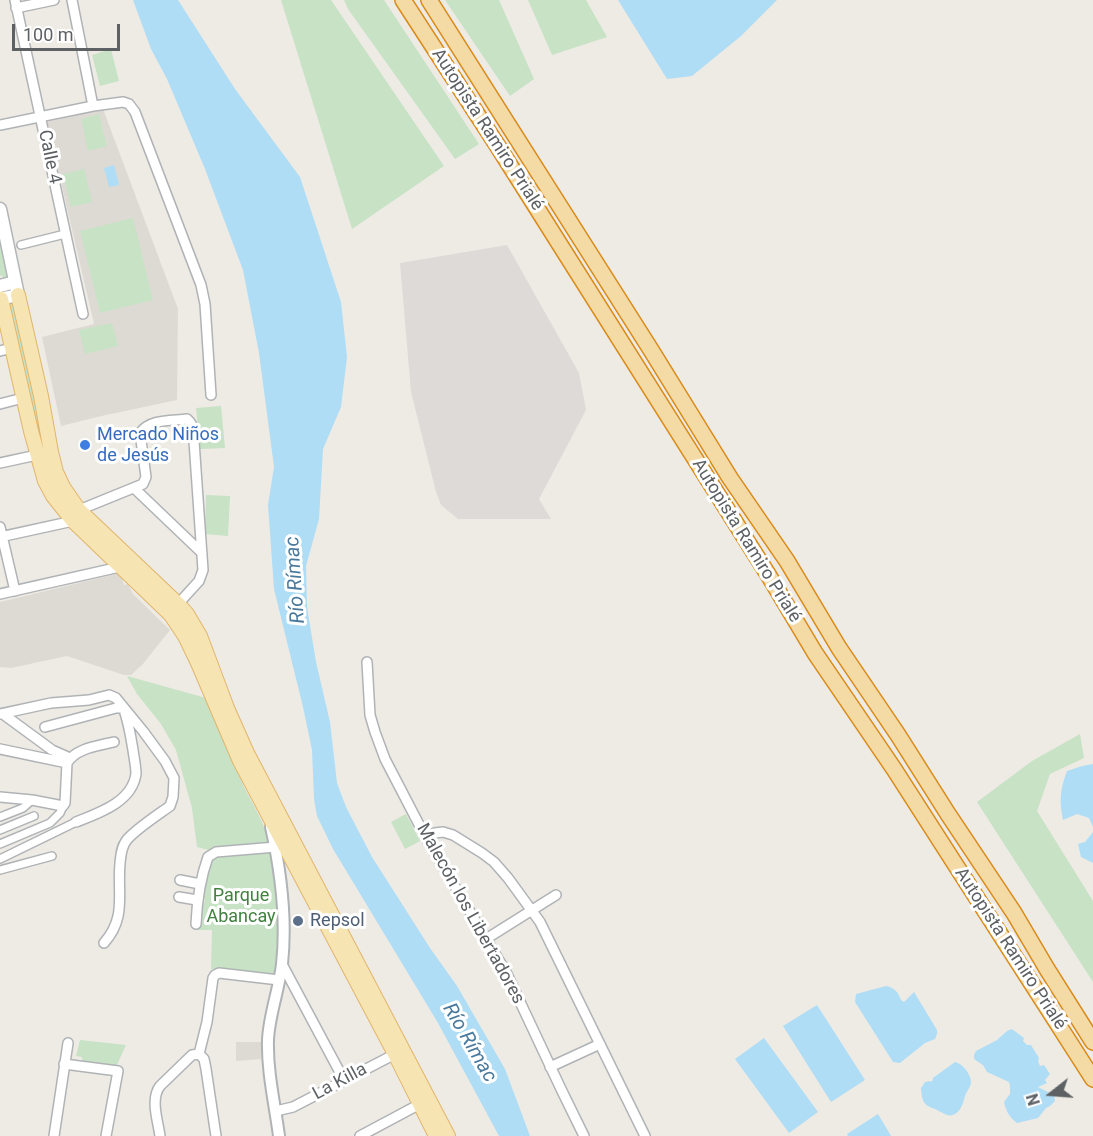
<!DOCTYPE html>
<meta charset="utf-8">
<style>
body{margin:0}
#map{position:relative;width:1093px;height:1136px;overflow:hidden;background:#eeebe5;font-family:Roboto,sans-serif}
canvas{display:block}
.north{position:absolute;left:1021px;top:1064px;width:60px;height:60px;-webkit-text-stroke:4px #fff;paint-order:stroke;rotate:253deg;font-size:16px;font-weight:700;line-height:24px;text-align:center;color:#5d6164}
.north::after{content:'';display:block;margin:auto;width:21px;height:27px;background:#5d6164;clip-path:polygon(50% 0,100% 100%,50% 72%,0 100%)}
.scale{position:absolute;left:12px;top:24px;width:108px;height:27px;box-sizing:border-box;border:3px solid #5d6164;border-top:0;padding-left:8px;font-size:18px;line-height:21px;white-space:nowrap;color:#5d6164;-webkit-text-stroke:4px #fff;paint-order:stroke}
</style>
<div id="map">
<canvas width="1093" height="1136"></canvas>
<div class="north">N</div>
<div class="scale">100 m</div>
</div>
<script>
const context = document.querySelector('canvas').getContext('2d');
context.lineJoin = 'round';
function paint(path, color) { context.fillStyle = color; context.fill(path, 'evenodd'); }
function strokePath(path, color, width, dash) { context.strokeStyle = color; context.lineWidth = width; context.lineCap = dash ? 'butt' : 'round'; context.setLineDash(dash || []); context.stroke(path); }
function write(font, color, halo, rows, align = 'center') {
  context.font = font + ' Roboto,sans-serif'; context.lineWidth = 6; context.setLineDash([]); context.textBaseline = 'middle'; context.strokeStyle = halo; context.fillStyle = color; for (const [text, x, y, turn = 0] of rows) {
    context.save(); context.translate(x, y); context.rotate((+turn || 0) * Math.PI / 180); context.textAlign = isNaN(turn) ? turn : align; if (halo) context.strokeText(text, 0, 0); context.fillText(text, 0, 0); context.restore();
  }
}
paint(new Path2D(`
 M507,245L579,373L586,410L539,499L551,519H458L441,505L436,492L411,392L400,263Z`), '#dddad7');
paint(new Path2D(`
 M103,109L178,309L177,400L97,417L61,426L42,337L94,324L47,122Z
 M120,573L124,585L128,584L133,594L170,630L143,664L131,675H124L67,656L11,668L0,667V602Z
 M236,1042H261V1059L236,1061Z`), '#dddad4');
paint(new Path2D(`
 M281,0H331L444,166L352,229Z
 M344,0H384L479,144L455,159L348,9Z
 M445,0H499L534,79L510,96Z
 M528,0H586L607,37L552,55Z
 M111,49L119,81L100,86L92,55Z
 M99,114L107,146L88,151L81,119Z
 M84,169L92,202L71,207L63,174Z
 M133,218L153,300L100,313L80,231Z
 M0,226L8,275L5,278L0,275Z
 M15,300L59,484L52,486L6,304Z
 M112,323L118,346L85,354L79,330Z
 M221,406L225,448L200,449L196,408Z
 M206,495L230,496L228,536L205,534Z
 M127,676L206,698C218,728 230,758 244,787C254,807 266,825 270,846C280,889 279,933 274,976L211,969L212,930H197L205,899L202,898L212,851L197,847L192,808L176,750L161,724L137,694Z
 M1080,734L1084,758L1050,774L1037,811L1093,901V982L977,802L1032,761Z
 M406,814L420,841L405,849L391,822Z
 M80,1040L126,1045L115,1069L83,1066L82,1057L76,1056Z`), '#c7e2c5');
paint(new Path2D(`
 M133,0H178L235,89L300,177L341,302L347,357L341,407L323,449L319,519L306,566L307,607L316,662L330,722L337,783L346,807L372,857L430,948L457,986L505,1069L530,1136H499L438,1023L333,849L317,816L314,799L312,750L303,707L274,589L268,505L274,467L259,353L243,270L205,169L167,79L151,49Z
 M618,0H777L741,36L692,76L667,79Z
 M114,165L119,185L109,187L104,168Z
 M1093,764V827L1089,818L1077,814L1063,820C1059,800 1060,790 1067,771L1082,766Z
 M1093,832V863L1081,857L1078,844L1085,842Z
 M886,986C895,988 898,992 901,1000L904,1002L914,992L937,1030V1034L935,1039L925,1043L900,1063L893,1062L855,1002L856,994Z
 M817,1005L865,1080L831,1102L783,1026Z
 M1012,1029L1024,1038L1023,1041L1027,1045H1031L1039,1058L1038,1061L1040,1066L1044,1065L1050,1074L1045,1080L1047,1083L1038,1087L1054,1095L1055,1101L1050,1106L1046,1108L1038,1118L1017,1123C1009,1117 1006,1111 1004,1102L1010,1094V1086L1009,1082L987,1072L983,1065L974,1059V1055L976,1051L997,1040L1007,1031Z
 M764,1038L818,1112L789,1133L735,1059Z
 M955,1062C963,1064 971,1074 971,1083C970,1088 966,1092 965,1096C963,1103 961,1112 953,1115C947,1117 940,1111 935,1109C923,1105 922,1101 921,1088L925,1082L931,1081L932,1082L933,1078Z
 M878,1114L891,1136H848L847,1134Z`), '#aeddf5');
const pedestrian = new Path2D(`
 M21,245L65,234
 M0,817L23,808L32,800
 M0,830L34,816
 M0,844L50,823L60,813L63,806
 M0,859L76,822
 M0,870L52,856`);
const minor = new Path2D(`
 M15,0L83,314
 M72,0L93,106
 M16,8L54,0
 M0,125L93,106L123,102L129,104L135,112L201,285L205,304L211,395
 M0,351L12,348
 M0,404L23,398
 M0,463L37,455
 M134,488L202,553
 M79,510L143,484L146,477L140,433C150,419 170,421 187,419L190,422L193,427L203,570L199,581L178,604
 M0,527L15,591
 M0,537L73,521
 M0,594L124,566
 M367,662L370,715L375,732L385,759L426,838L506,972L561,1089L584,1136
 M0,714L51,703L89,700L109,695L116,698L143,731L165,761L174,778L173,797L170,806C159,814 133,831 126,841C121,848 121,855 120,863C117,894 127,917 104,943
 M3,714L52,750L70,758
 M45,727L116,708H124
 M0,749L67,763
 M0,797L32,800L63,806L65,803L67,763C76,748 98,746 114,742
 M76,822C99,813 132,802 136,774C136,766 134,758 133,750C131,738 129,725 125,713
 M426,838L435,833L443,832L453,835L482,853L494,862L508,878L540,922L645,1136
 M180,880L200,884
 M179,897L197,900
 M196,924C197,901 200,879 208,857L216,852L276,847
 M486,939L556,895
 M282,964L344,1080
 M64,1064L118,1071L106,1136
 M550,1067L600,1044
 M276,1111L293,1107L399,1052
 M54,1136L68,1043
 M160,1136C158,1121 150,1099 160,1086L192,1055L199,1054
 M216,1136L206,1069L204,1059L199,1054L207,1022L213,978L215,975L219,973L279,980
 M360,1136L420,1104`);
const tertiary = new Path2D(`
 M271,827C281,872 287,918 282,964C279,990 269,1015 268,1040C267,1072 275,1105 279,1136`);
const secondary = new Path2D(`
 M0,209L18,295L0,299
 M0,286L15,282`);
const primary = new Path2D(`
 M18,295L41,396L51,452L56,472L63,487L79,510L178,604L187,614L200,636L227,708L247,753L448,1136
 M1,299L31,431L45,481L53,496L73,521L171,615L185,636L198,663L240,761L395,1054L436,1136`);
const trunk = new Path2D(`
 M403,0L497,145L769,576L815,653L894,769L1093,1079
 M429,0L651,350L730,478L787,561L839,648L898,735L948,814L1014,913L1047,969L1093,1042`);
strokePath(pedestrian, '#b0b3b6', 10);
strokePath(minor, '#b0b3b6', 12);
strokePath(tertiary, '#b0b3b6', 14);
strokePath(secondary, '#b2b5b8', 15);
strokePath(primary, '#e1b56b', 16);
strokePath(trunk, '#d98b1a', 18);
strokePath(pedestrian, '#fff', 7);
strokePath(minor, '#fff', 9);
strokePath(tertiary, '#fff', 10);
strokePath(secondary, '#fff', 12);
strokePath(primary, '#f6e4b2', 14);
strokePath(trunk, '#f4dba6', 15);
for (const [x, y, r, color] of [
 [85,445,6,"#3f7fe0"],
 [298,921,6,"#5c6f8a"]
]) { const dot = new Path2D(); dot.arc(x, y, r, 0, 2 * Math.PI); context.fillStyle = color; context.fill(dot); strokePath(dot, '#fff', 2); }
write('18px', '#5d6164', '#fff', [
 ["Autopista Ramiro Prialé",487,130,57],
 ["Calle 4",49,157,78],
 ["Autopista Ramiro Prialé",746,541,58],
 ["Malecón los Libertadores",470,914,61],
 ["Autopista Ramiro Prialé",1010,949,57],
 ["La Killa",340,1082,-28]
]);
write('18px', '#366cbe', '#fff', [
 ["Mercado Niños",97,435],
 ["de Jesús",97,456]
], 'left');
write('18px', '#42813f', '#fff', [
 ["Parque",241,896],
 ["Abancay",241,917]
]);
write('18px', '#4e5e75', '#fff', [
 ["Repsol",310,921]
], 'left');
write('italic 20px', '#497a9d', '#fff', [
 ["Río Rímac",296,580,-94],
 ["Río Rímac",469,1043,60]
]);
</script>
